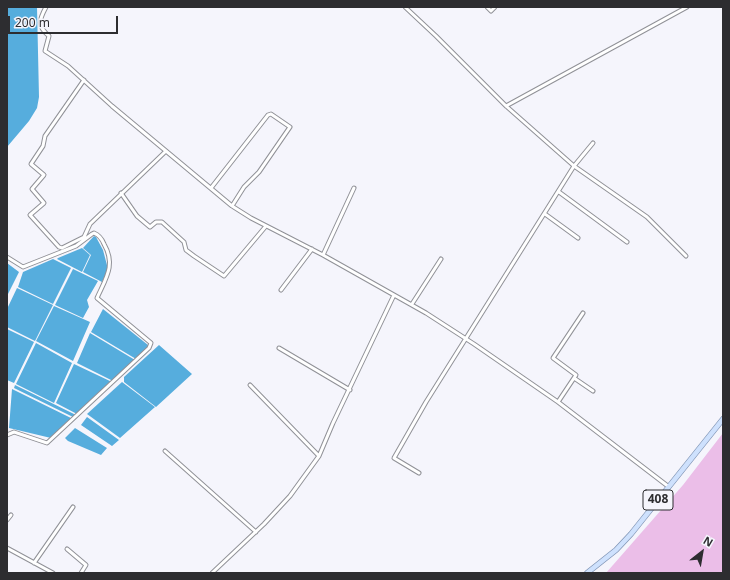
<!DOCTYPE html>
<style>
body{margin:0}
#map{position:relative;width:730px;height:580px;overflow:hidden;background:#f5f5fc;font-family:"Noto Sans",sans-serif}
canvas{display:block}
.frame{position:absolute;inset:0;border:8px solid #2d2d30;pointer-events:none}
.north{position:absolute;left:682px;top:532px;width:40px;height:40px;-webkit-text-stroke:3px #f5f5fc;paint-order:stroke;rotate:31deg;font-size:11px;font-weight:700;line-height:16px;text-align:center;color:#2d2d30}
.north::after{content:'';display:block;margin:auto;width:14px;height:18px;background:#2d2d30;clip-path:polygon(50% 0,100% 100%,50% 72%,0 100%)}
.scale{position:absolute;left:8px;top:16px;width:110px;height:18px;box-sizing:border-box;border:2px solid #2d2d30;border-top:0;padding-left:5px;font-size:12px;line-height:14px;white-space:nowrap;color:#2d2d30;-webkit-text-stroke:3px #f5f5fc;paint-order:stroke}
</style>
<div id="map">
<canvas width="730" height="580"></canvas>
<div class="frame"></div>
<div class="north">N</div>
<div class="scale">200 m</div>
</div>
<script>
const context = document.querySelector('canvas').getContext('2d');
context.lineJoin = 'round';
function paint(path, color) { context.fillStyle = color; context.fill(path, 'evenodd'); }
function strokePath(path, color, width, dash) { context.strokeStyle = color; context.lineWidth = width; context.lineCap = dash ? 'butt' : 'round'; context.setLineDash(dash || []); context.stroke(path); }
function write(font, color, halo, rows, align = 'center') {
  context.font = font + ' "Noto Sans",sans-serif'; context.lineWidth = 3; context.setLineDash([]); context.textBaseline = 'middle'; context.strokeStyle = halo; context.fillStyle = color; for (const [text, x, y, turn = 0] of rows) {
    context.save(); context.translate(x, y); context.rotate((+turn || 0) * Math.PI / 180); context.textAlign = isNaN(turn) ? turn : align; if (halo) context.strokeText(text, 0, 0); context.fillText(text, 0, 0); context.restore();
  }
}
paint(new Path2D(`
 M723,433V573H606L683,485Z`), '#ebbee8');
paint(new Path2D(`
 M7,7H37L39,97L37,108L29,121L7,147Z
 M94,236L96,237L103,250L108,269L102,282L83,272L91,255L83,248Z
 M82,248L90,255L82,272L57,259L58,258Z
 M53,259L71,268L53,304L18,287L23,272Z
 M7,263L19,272L7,296Z
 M73,269L98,281L87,300L89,307L83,318L55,305Z
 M17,288L53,305L35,341L7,327V309Z
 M54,306L90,322L73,361L36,341Z
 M103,309L148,345V347L136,359L91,332Z
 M7,329L34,342L14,383L7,380Z
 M90,333L135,360L113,381L77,363Z
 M36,343L72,363L54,403L16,384Z
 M159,345L192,374L156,407L124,382V377Z
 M74,364L112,382L77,414L56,403Z
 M122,382L155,407L120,438L87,414Z
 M15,385L76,415L73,417L14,388Z
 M12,389L73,419L51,438L9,428Z
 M87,417L119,440L112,446L81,425Z
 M75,428L107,448L101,455L68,441L65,438Z`), '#56addd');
const minor = new Path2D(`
 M46,7C39,20 37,26 49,36L45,51L68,66L112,106L232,206L251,218L323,255L426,313L474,344L558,402L669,487
 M405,7L436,36L506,106L574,166L426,402L394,458L419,473
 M487,7L491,11L495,7
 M84,80L45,136L43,146L31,164L44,175L32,189L44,203L30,215L59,247L62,248L84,237L90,224L166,151
 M506,106L687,7
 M593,143L574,166L647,217L686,256
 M211,188L268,115L271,114L290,127L259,172L244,187L232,206
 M559,192L627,242
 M121,193L137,216L150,227L156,222H162L184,242L186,250L194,256L224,276L266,226
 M545,214L578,238
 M323,255L354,188
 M7,257L23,267L76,246L92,234L94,233C99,235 102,239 104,244C116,265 106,278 97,298L151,343L149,348L47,443L14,432L7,435
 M281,290L312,249
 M412,304L441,259
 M279,348L350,390
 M574,378L593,391
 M250,385L319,456
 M558,402L576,375L553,358L583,313
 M165,451L256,532
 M7,520L11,515
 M7,548L53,573
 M67,549L86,565L81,573
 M34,563L73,507
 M212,573L264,524L290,496L319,456L333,423L394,295`);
const primary = new Path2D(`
 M587,573L616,550L631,534L723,419`);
strokePath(minor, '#909197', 5);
strokePath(primary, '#8195b5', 6);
strokePath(minor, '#fff', 3);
strokePath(primary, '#cee1fd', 4.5);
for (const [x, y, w] of [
 [658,500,30]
]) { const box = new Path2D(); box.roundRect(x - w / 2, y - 10, w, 20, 3); context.fillStyle = '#f5f5fc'; context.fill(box); strokePath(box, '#2d2d30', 1); }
write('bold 12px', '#2d2d30', null, [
 ["408",658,500]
]);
</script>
